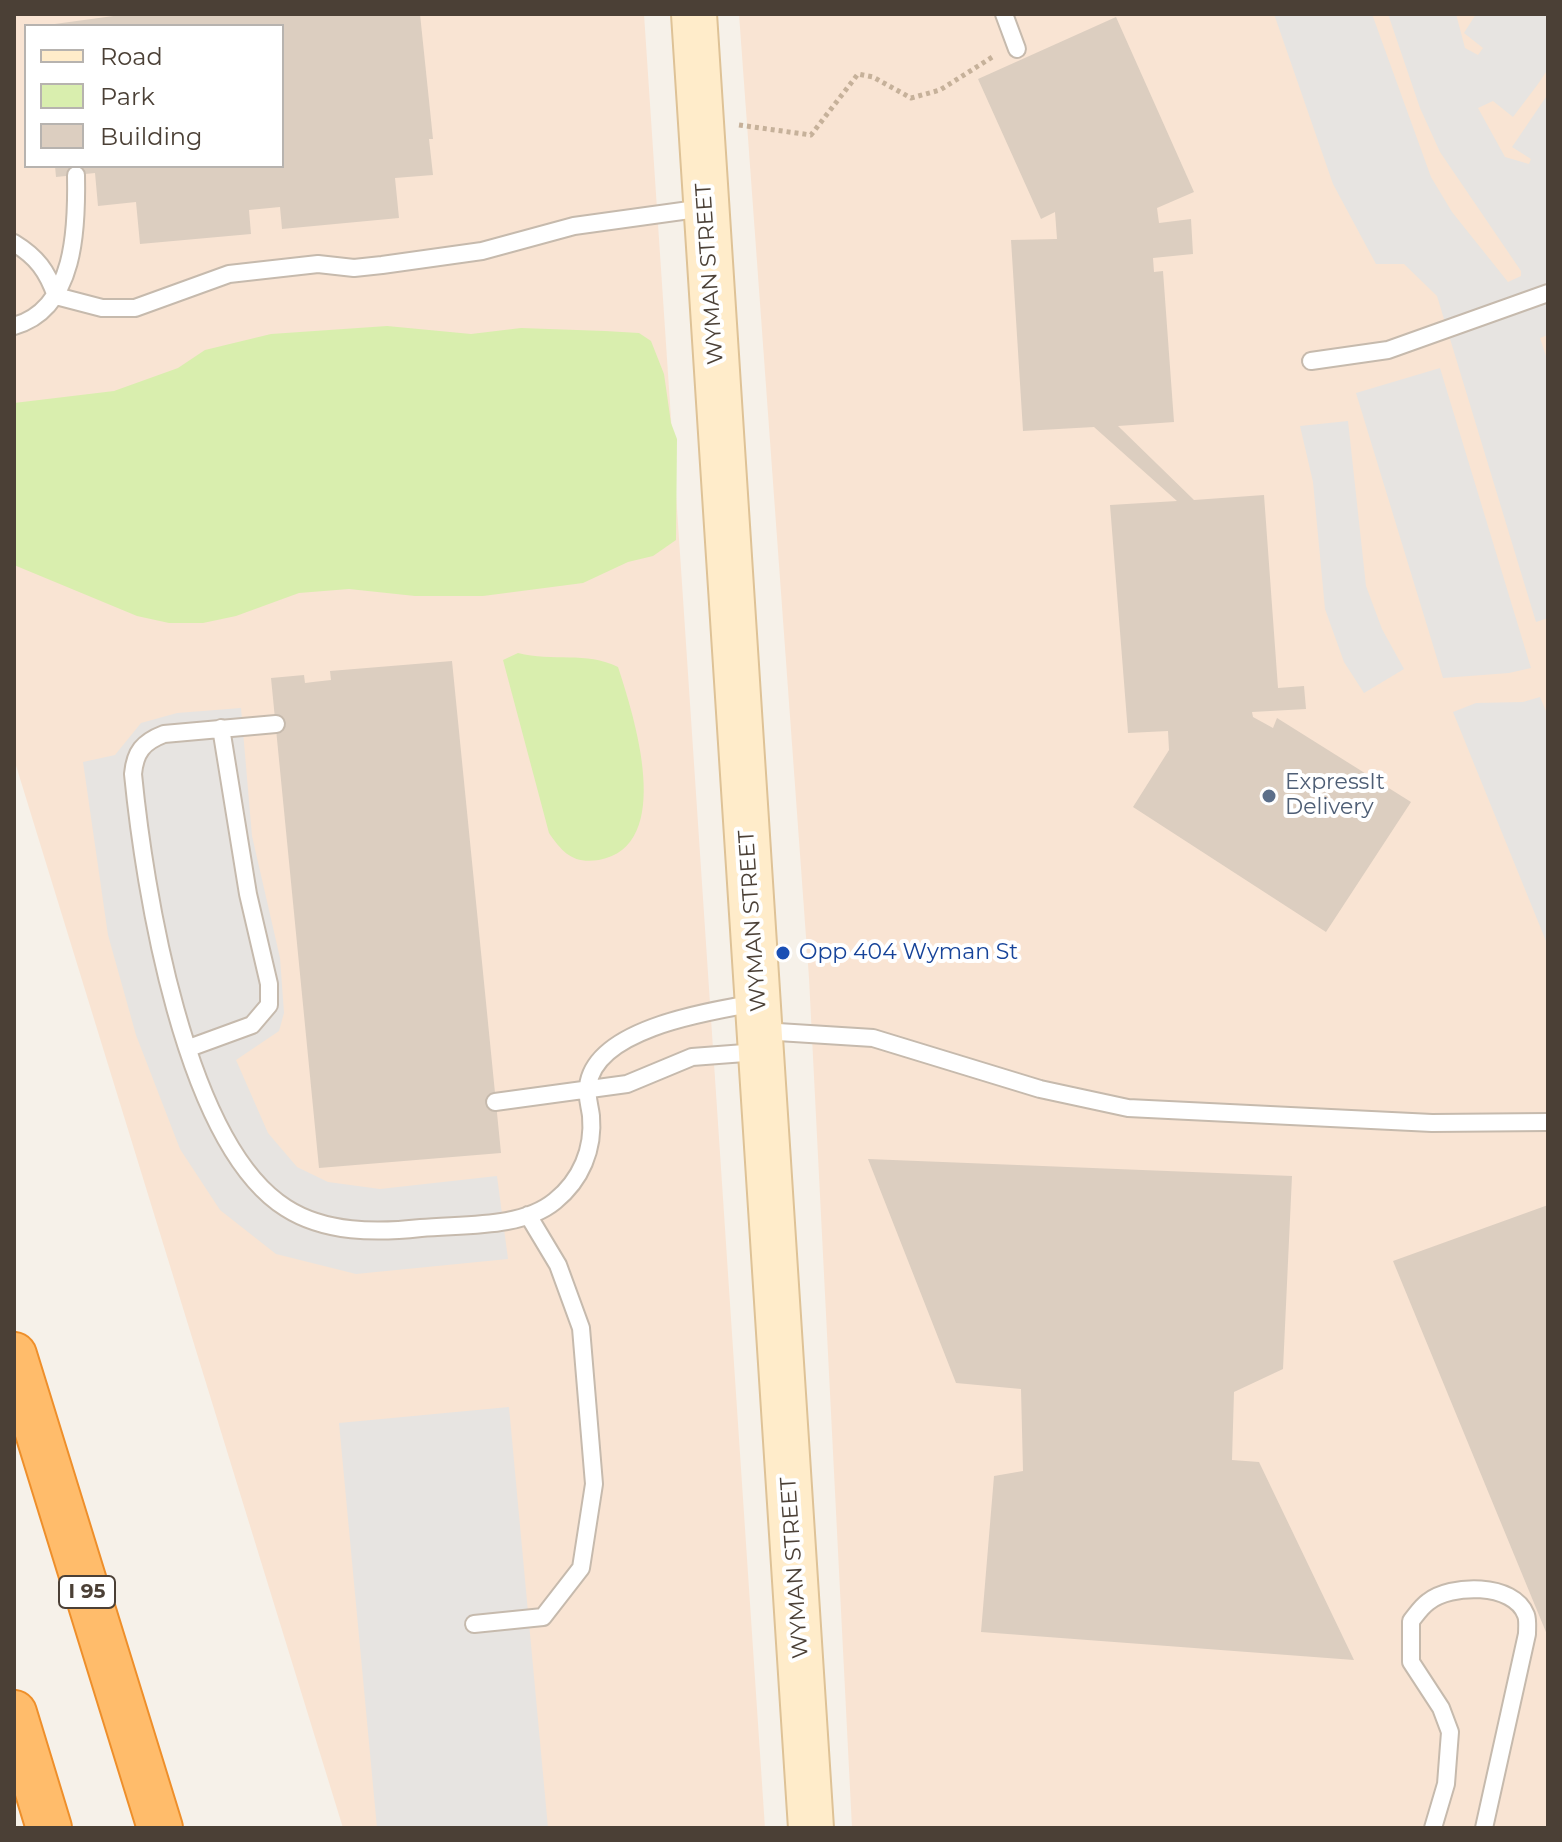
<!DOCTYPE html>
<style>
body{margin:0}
#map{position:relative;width:1562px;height:1842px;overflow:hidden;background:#f6f1e9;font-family:Montserrat,sans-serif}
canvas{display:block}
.frame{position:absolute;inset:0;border:16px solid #4b4036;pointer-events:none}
.legend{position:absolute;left:24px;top:24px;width:260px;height:144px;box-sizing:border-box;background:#fff;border:2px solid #b7b3af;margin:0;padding:10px 14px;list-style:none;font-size:24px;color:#4b4036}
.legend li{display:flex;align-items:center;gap:16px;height:40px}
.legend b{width:40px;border:2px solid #b7b3af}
</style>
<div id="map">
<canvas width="1562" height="1842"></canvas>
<div class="frame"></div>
<ul class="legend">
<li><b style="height:10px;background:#ffecca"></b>Road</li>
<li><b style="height:22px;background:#d9eeae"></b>Park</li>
<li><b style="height:22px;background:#dccec0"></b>Building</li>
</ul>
</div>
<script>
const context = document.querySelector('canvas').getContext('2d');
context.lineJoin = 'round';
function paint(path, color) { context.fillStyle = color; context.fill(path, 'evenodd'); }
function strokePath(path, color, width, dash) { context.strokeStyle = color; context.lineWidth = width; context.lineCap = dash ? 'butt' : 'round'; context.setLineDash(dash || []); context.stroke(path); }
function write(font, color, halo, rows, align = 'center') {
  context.font = font + ' Montserrat,sans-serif'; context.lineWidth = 8; context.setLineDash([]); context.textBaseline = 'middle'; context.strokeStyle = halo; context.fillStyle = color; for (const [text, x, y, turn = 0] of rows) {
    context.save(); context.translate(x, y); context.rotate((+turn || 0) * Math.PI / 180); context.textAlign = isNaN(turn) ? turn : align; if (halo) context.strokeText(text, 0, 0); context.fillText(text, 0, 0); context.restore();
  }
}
paint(new Path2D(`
 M14,14H644L765,1828H343L14,759ZM26,26H282V166H26Z
 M739,14H1548V1828H852L809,978Z`), '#f9e4d3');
paint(new Path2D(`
 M387,326L471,334L521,328L605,331L639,333L651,341L664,374L671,423L677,439L676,540L653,556L628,562L583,583L483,596H415L349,589L299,593L236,616L203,623H169L137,616L14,565V403L114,391L178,368L205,350L271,334Z
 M518,653C553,662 586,651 618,667C634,716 676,846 599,860C573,864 563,853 549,833L503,660Z`), '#d9eeae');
paint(new Path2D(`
 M1274,14H1372L1431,177L1452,212L1508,282L1521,276V271L1440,152L1420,108L1388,14H1456L1465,48L1478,55L1483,48L1464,33L1476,14H1548V69L1538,84L1513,117L1493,101L1478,108L1505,157L1529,164L1531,159L1512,147L1548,94V335L1540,338L1548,362V618L1536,622L1437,296L1404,264H1376L1333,184Z
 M1440,368L1531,668L1509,673L1443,678L1356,393Z
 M1348,421L1366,586L1382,629L1404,669L1364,693L1344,662L1325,609L1313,482L1300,426Z
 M1540,697L1548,716V946L1453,712L1476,703L1523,702Z
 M241,708L252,836L280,958L284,1013L279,1031L236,1060L268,1133L297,1167L328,1182L380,1189L497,1176L508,1259L356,1274L276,1254L220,1210L180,1149L136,1035L108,935L83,762L115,755L141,723L177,713Z
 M509,1407L548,1828H377L339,1423Z`), '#e7e4e1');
paint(new Path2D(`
 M128,14H420L433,139H429L433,175L395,178L399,218L282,229L280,207L249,210L251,234L140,244L136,202L98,206L95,173L56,177L55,166H282V26H40Z
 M1116,17L1194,192L1157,208L1159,223L1191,219L1193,254L1153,258L1154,272L1163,271L1174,422L1118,426L1194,500L1264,495L1278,688L1304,686L1306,709L1252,712L1253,717L1273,728L1277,718L1411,802L1326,932L1133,807L1169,750L1168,731L1128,733L1110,505L1177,501L1094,427L1023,431L1011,240L1057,239L1055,212L1041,219L978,79Z
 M452,661L501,1153L319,1168L271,678L304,675L305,683L313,682L331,680L330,671Z
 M868,1159L1292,1176L1283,1369L1234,1392L1232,1460L1259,1462L1354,1660L981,1632L994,1476L1023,1471L1021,1389L956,1383Z
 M1548,1205V1637L1393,1261Z`), '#dccec0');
const lane = new Path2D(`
 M1004,14L1017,49
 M14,243C37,257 47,271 56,296
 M56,296L102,308H135L229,274L318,264L354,268L382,265L482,251L574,226L704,208
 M14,326C76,309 77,226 76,175
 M1311,361L1388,350L1548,293
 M276,724L164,734C143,742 135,752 133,774C144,886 184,1144 286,1208C325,1233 376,1233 421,1228C462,1224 521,1229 555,1201C581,1180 594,1149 591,1116C590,1107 586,1095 588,1086C595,1028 711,1011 757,1003
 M762,1031L873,1038L1040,1089L1128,1108L1432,1123L1548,1122
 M189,1048L252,1025L269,1005V984L248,894L221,728
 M495,1102L627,1084L692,1057L758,1052
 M474,1624L543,1617L581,1568L594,1484L581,1328L558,1265L528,1215
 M1433,1828L1446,1784L1450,1732L1441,1708L1411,1662V1621C1416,1615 1421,1607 1428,1602C1450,1584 1514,1582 1526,1615C1528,1620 1527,1629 1527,1634L1484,1828`);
const secondary = new Path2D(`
 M694,14L811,1828`);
const highway = new Path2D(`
 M14,1355L160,1828
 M14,1713L49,1828`);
strokePath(lane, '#c6baad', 20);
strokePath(secondary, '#dec296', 48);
strokePath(highway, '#ee8f2b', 48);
strokePath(new Path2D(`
 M739,125L811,135L858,74L873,77L911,98L940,90L994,56`), '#c6b19a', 5, [4, 4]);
strokePath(lane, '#fff', 16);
strokePath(secondary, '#ffecca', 44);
strokePath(highway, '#ffbc6b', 44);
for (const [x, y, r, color] of [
 [1269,796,8,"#5c6f8a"],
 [783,953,8,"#1a4fb4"]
]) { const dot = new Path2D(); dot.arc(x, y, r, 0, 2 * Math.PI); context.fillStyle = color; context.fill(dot); strokePath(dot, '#fff', 3); }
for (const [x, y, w] of [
 [87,1592,56]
]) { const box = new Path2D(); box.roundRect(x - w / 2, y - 16, w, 32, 6); context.fillStyle = '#fff'; context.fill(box); strokePath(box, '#4b4036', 2); }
write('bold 20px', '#4b4036', null, [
 ["I 95",87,1592]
]);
write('22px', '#4b4036', '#fff', [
 ["WYMAN STREET",710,274,-94],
 ["WYMAN STREET",753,921,-94],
 ["WYMAN STREET",795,1568,-94]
]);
write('22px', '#4e5e75', '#fff', [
 ["ExpressIt",1285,783],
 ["Delivery",1285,808]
], 'left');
write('22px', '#164399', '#fff', [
 ["Opp 404 Wyman St",799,953]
], 'left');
</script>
